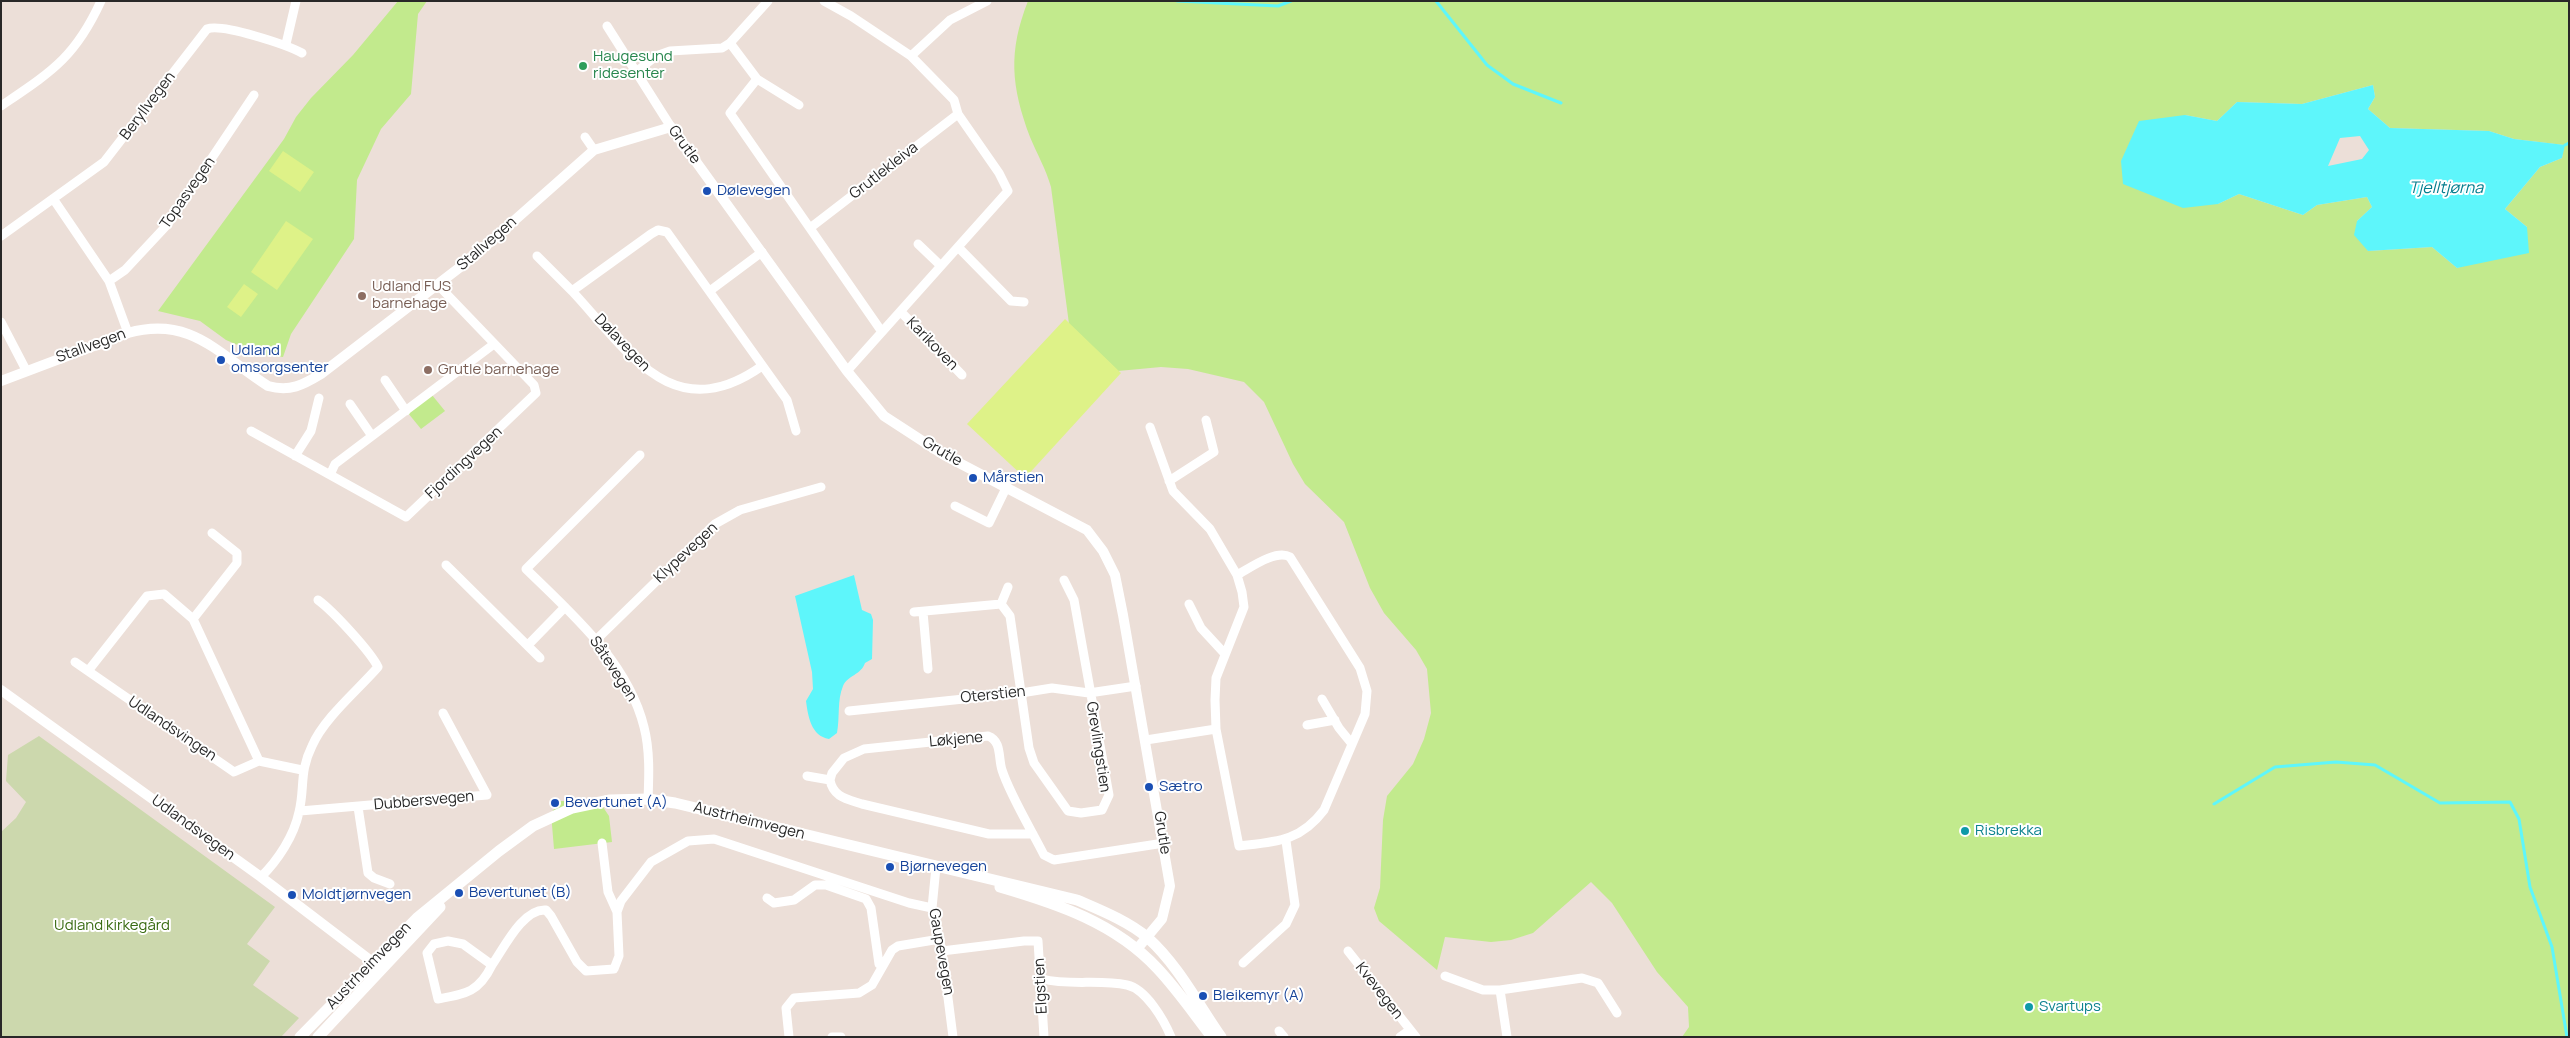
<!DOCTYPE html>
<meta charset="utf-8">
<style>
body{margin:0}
#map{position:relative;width:2570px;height:1038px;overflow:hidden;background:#ecdfd8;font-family:Manrope,sans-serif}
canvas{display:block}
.frame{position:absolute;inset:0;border:2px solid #282828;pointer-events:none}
</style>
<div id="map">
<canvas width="2570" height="1038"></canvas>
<div class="frame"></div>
</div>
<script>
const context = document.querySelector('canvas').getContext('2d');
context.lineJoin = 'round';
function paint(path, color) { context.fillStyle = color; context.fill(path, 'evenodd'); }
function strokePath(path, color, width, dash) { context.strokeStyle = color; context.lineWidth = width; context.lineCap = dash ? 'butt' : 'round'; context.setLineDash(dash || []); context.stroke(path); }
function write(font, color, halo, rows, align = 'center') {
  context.font = font + ' Manrope,sans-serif'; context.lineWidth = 4; context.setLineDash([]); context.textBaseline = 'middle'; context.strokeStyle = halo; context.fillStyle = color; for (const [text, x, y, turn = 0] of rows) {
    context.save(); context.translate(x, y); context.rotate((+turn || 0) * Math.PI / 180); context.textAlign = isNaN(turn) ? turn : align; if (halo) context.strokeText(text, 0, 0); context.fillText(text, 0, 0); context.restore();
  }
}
paint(new Path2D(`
 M398,1H427L418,14L411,94L381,129L357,180L354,239L291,334L283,357L261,355L226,340L200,321L158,311L284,139L296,117L311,98L353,55Z
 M1028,1H2569V1037H1682L1689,1027L1688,1007L1657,972L1612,903L1591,882L1533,933L1511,940L1491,942L1445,937L1437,970L1379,921L1374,908L1380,888L1383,820L1387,796L1413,764L1424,739L1431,713L1427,669L1416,650L1384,613L1370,588L1344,522L1305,484L1293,464L1264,402L1244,382L1188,369L1161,367L1118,371L1069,324L1051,187C1046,169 1037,154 1030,137C1011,86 1008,52 1028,1ZM2373,85L2375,97L2368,109L2390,128L2489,131L2514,139L2564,145L2562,158L2540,167L2505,209L2527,227L2469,264L2457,268L2432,247L2368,251L2357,221L2372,207L2367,197L2317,205L2303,215L2239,194L2218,204L2185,115L2217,121L2237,102L2302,104Z
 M432,395L445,411L421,429L408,413Z
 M560,801H599L609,816L612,842L554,849L551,813Z`), '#c2ea8d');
paint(new Path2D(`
 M39,736L275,907L247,944L270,961L253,985L299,1018L281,1037H1V832L16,818L26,802L6,781L8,755Z`), '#ccd8ad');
paint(new Path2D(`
 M283,151L314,172L300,192L269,171Z
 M286,221L313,239L277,290L251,272Z
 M244,284L258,294L241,317L227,307Z
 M1065,319L1121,373L1025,478L967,424Z`), '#def288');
paint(new Path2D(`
 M2373,85L2375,97L2368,109L2390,128L2489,131L2514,139L2565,145L2562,158L2540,167L2505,209L2527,227L2529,253L2457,268L2432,247L2368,251L2354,235L2357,221L2372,207L2367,197L2317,205L2303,215L2239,194L2218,204L2183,208L2123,184L2121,161L2139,121L2185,115L2217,121L2237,102L2302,104ZM2360,136L2369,150L2362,159L2328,166L2340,138Z
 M854,575L862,610L871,614L873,620L872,659L865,663C861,675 848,675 843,686C837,700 840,717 837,733L829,739C811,736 808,716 806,701L813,689L812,672L795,596Z`), '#5ef6fb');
strokePath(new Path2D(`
 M1177,1L1278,6L1291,1
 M1436,1L1487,65L1513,84L1561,103
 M2565,145L2569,143
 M2214,804L2275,767L2336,762L2375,765L2440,803L2510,802L2519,819L2530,887L2552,947L2567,1037`), '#5ef6fb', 3);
strokePath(new Path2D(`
 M824,1L851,16L911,56L950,20L987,1
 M607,26L671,127
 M730,43L757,79L799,105
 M286,44L296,1
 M636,72L656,56L670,51L722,48L730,43L768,1
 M757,79L730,113L882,332
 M1,106C51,72 75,58 101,1
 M585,137L594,150
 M54,200L109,281L128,333
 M810,228L958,114
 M1,236L104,162L207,29C222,23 287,45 302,53
 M918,244L941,266
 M958,247L1011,301L1024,302
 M537,256L572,291
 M109,281L125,270L167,225L254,95
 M711,290L762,252
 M901,312L962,375
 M1,322L26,370
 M762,366C673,429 628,351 572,291L651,234L658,230L667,232L787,400L796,431
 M847,371L1008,191L999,173L958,114L954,100L911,56
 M385,380L406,411
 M350,404L372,436
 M1150,427L1173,491L1210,529L1237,575L1242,592L1244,607L1216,678L1215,700L1216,729L1239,846C1275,842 1300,842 1324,810L1365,714L1367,691L1360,668L1290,557C1276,549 1250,568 1237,575
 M251,431L406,517L536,393L534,385L438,285
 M640,455L526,569C572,614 628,662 644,727C650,750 649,776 648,799
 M295,456L311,431L319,398
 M330,475L335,464L494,344
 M1169,481L1214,452L1206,420
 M955,506L989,523L1007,486
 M446,565L540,658
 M1001,604L1008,587
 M1189,604L1201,628L1225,654
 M914,612L1001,604L1010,616L1029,748L1034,763L1068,811L1081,813L1102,810L1109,795L1074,600L1064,580
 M923,612L928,669
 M193,619L237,563V553L212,533
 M597,639L715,524L740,510L821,487
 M528,645L565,607
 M75,662L234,772L259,761L302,770
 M88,671L147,596L164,594L193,619L259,761
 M1322,699L1339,728L1352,744
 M849,711L1021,693L1052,688L1089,693L1136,686
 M1307,725L1335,720
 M1146,740L1216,729
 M807,776L830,780
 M358,807L368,873L374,878L390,884
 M300,811L487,795L443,713
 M1033,834H989L862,804C847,799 833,797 830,780L832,773L844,758L864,749L988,736C1002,741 998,758 1002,770C1010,795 1032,831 1044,855L1054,860L1164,843
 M602,843L608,892L617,912
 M936,867L932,908L942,951L953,1037
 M261,877C278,860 294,836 299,812C305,788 299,772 312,746C324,718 358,690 378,667C370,651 333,611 318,600
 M767,898L774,903L794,900L815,885H826L866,899L871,908L879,964L882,966
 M448,941L463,944L492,965C479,992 466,994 438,999L427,953L434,944Z
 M942,951L1024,941H1038L1044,1037
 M1348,951L1416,1037
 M1243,963L1286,924L1295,905L1286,841
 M492,965C504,948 523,908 546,910L551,916L577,962L586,971L614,969L619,956L617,912L621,901L651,862L688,841L714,839L909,903L932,908
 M1445,976L1483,990H1500
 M1042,979C1070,986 1099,979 1127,985C1146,989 1164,1020 1171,1037
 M1279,1031L1284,1037
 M789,1037L786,1008L794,998L859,993L872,985L892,950L898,946L940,939
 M832,1037H841
 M1400,1037L1410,1030
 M1507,1037L1500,990L1582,978L1598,983L1617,1013`), '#fff', 9);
strokePath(new Path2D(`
 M1,381L128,333C191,315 219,355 268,386C290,392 303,385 321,374L472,258L594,150L671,127L847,371L884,416L944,455L1087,530L1103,551L1115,575L1123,615L1170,886L1162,919L1137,949
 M1,690L261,877L379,967`), '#fff', 10);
strokePath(new Path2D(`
 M1000,887C1058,904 1115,923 1157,968C1177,989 1194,1014 1212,1037
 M300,1037L417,918L499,851L533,826L572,808L610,800L648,799L675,803L1077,900C1100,910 1128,921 1148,938C1178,965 1198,1004 1221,1037
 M318,1037L440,907`), '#fff', 11);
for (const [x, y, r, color] of [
 [583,66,5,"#2e9e5b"],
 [707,191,5,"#1a4fb4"],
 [362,296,5,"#8d6e63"],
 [221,360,5,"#1a4fb4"],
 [428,370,5,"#8d6e63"],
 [973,478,5,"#1a4fb4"],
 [1149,787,5,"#1a4fb4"],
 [555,803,5,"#1a4fb4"],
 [1965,831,5,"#0f9aa8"],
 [890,867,5,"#1a4fb4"],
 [459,893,5,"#1a4fb4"],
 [292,895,5,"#1a4fb4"],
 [1203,996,5,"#1a4fb4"],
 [2029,1007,5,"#0f9aa8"]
]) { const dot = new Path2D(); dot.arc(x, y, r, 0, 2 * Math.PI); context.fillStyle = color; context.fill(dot); strokePath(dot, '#fff', 2); }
write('15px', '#27864d', '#fff', [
 ["Haugesund",593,57],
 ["ridesenter",593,74]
], 'left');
write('15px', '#282828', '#fff', [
 ["Beryllvegen",148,106,-53],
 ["Grutle",684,145,54],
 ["Grutlekleiva",884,171,-38],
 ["Topasvegen",188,193,-55],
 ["Stallvegen",487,244,-41],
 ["Dølavegen",622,343,46],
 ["Karikoven",932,344,46],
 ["Stallvegen",91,346,-20],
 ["Grutle",942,452,30],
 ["Fjordingvegen",464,463,-43],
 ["Klypevegen",686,553,-43],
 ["Såtevegen",613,669,57],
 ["Oterstien",993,695,-6],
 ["Udlandsvingen",172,729,34],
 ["Løkjene",956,740,-5],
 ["Grevlingstien",1098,747,81],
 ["Dubbersvegen",424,801,-5],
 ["Austrheimvegen",749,821,14],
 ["Udlandsvegen",193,828,36],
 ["Grutle",1162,833,81],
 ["Gaupevegen",941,952,80],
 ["Austrheimvegen",369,966,-46],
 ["Elgstien",1041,986,-93],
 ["Kvevegen",1379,991,52]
]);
write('15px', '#164399', '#fff', [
 ["Dølevegen",717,191],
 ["Udland",231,351],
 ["omsorgsenter",231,368],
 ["Mårstien",983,478],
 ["Sætro",1159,787],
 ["Bevertunet (A)",565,803],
 ["Bjørnevegen",900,867],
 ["Bevertunet (B)",469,893],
 ["Moldtjørnvegen",302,895],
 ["Bleikemyr (A)",1213,996]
], 'left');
write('15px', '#785e54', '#fff', [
 ["Udland FUS",372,287],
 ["barnehage",372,304],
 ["Grutle barnehage",438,370]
], 'left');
write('15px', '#0d838f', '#fff', [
 ["Risbrekka",1975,831],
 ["Svartups",2039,1007]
], 'left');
write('15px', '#396b12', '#fff', [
 ["Udland kirkegård",112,926]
]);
write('italic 16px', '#037e8e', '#fff', [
 ["Tjelltjørna",2446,189]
]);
</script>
